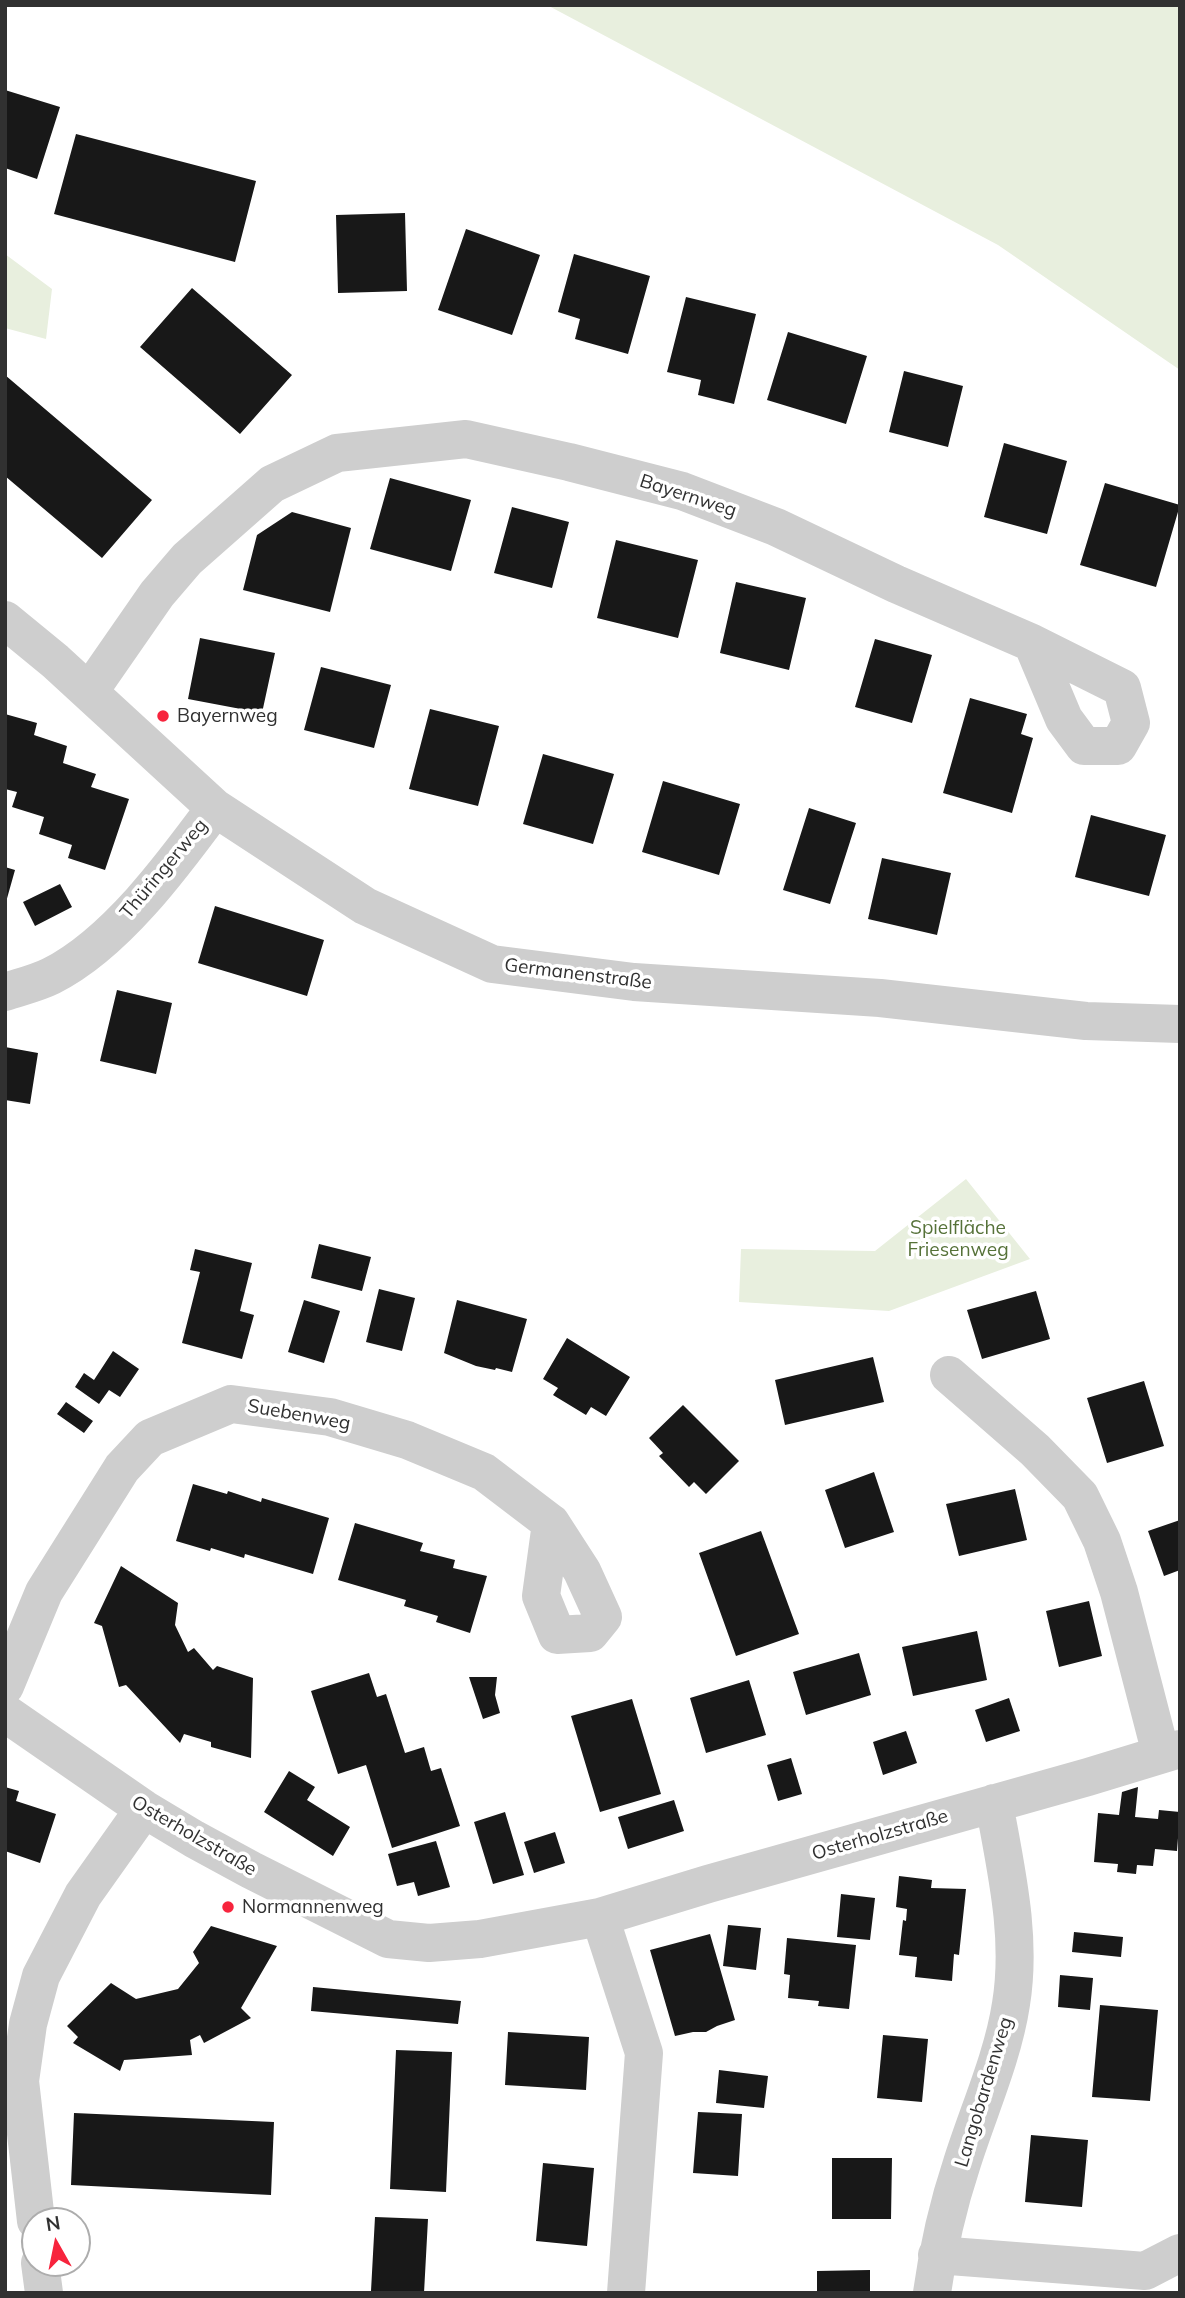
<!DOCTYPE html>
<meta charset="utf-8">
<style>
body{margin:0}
#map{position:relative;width:1185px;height:2298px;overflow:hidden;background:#fff;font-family:Mulish,sans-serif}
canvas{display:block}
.frame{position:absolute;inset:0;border:7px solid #313131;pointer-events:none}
.north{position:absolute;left:21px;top:2207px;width:70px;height:70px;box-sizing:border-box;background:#fff;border:2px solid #adadad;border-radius:50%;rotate:351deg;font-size:19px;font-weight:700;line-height:28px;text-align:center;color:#313131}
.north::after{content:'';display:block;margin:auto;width:24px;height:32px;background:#f7243d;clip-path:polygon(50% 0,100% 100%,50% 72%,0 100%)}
</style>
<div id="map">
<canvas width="1185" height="2298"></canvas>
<div class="frame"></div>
<div class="north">N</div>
</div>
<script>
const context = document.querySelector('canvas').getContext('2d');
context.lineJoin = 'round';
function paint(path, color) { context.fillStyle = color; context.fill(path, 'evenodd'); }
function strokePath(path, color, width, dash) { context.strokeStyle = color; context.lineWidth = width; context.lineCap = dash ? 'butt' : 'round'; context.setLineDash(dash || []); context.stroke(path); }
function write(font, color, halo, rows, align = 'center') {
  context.font = font + ' Mulish,sans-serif'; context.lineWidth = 7; context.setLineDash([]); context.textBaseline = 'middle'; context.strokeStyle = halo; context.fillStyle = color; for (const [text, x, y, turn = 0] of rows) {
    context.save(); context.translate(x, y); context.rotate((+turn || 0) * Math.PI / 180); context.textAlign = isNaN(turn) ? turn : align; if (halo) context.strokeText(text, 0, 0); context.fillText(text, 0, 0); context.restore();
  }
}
paint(new Path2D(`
 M547,5H1180V370L998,245Z
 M5,254L52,289L46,339L5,328Z
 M966,1179L1030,1259L889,1311L739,1302L741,1249L875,1251Z`), '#e8efde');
paint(new Path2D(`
 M5,90L60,107L37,179L5,168Z
 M76,134L256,181L235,262L54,214Z
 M405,213L407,291L338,293L336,215Z
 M466,229L540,255L512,335L438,310Z
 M574,254L650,276L628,354L575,339L580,319L558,312Z
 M192,288L292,375L240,434L140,347Z
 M686,297L756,314L734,404L698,395L701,380L667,372Z
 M788,332L867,356L846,424L767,400Z
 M904,371L963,386L948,447L889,432Z
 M5,375L152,500L102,558L5,476Z
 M1004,443L1067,461L1047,534L984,517Z
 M390,478L471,500L451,571L370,549Z
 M1105,483L1180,505L1156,587L1080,565Z
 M512,507L569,522L552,588L494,573Z
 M292,512L351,528L330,612L243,590L257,535Z
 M616,540L698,560L678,638L597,618Z
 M736,582L806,598L789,670L720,653Z
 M200,638L275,653L262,713L188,699Z
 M875,639L932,655L912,723L855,707Z
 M321,667L391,685L374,748L304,730Z
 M970,698L1027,714L1021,734L1033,738L1012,813L943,793Z
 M430,709L499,726L478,806L409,789Z
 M5,714L37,723L34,735L67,746L63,763L96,774L91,787L129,799L105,870L68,858L72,845L39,834L44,817L12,807L17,792L5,789Z
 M543,754L614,774L593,844L523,824Z
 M663,781L740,804L719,875L642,852Z
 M809,808L856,823L830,904L783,890Z
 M1091,815L1166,835L1149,896L1075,877Z
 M882,858L951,873L937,935L868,919Z
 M5,867L15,870L6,902H5Z
 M60,884L72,907L35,926L23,902Z
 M215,906L324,940L307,996L198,963Z
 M117,990L172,1003L156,1074L100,1061Z
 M5,1047L38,1053L30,1104L5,1100Z
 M319,1244L371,1257L362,1291L311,1278Z
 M195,1249L252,1263L240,1311L254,1315L242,1359L182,1343L200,1272L190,1270Z
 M379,1289L415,1298L402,1351L366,1342Z
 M1036,1291L1050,1339L982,1359L967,1310Z
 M304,1300L340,1311L324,1363L288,1352Z
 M457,1300L527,1319L512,1372L496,1368L495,1370L476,1366L444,1353Z
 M567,1338L630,1377L606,1416L591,1407L586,1415L553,1395L558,1388L543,1379Z
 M113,1351L139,1369L120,1397L109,1390L99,1404L75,1387L84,1373L94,1380Z
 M873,1357L884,1402L785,1425L775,1380Z
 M1144,1381L1164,1446L1107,1463L1087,1398Z
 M66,1402L93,1421L84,1433L57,1414Z
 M683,1405L739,1461L706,1494L694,1482L689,1487L659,1456L663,1453L649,1438Z
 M874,1472L894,1532L845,1548L825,1490Z
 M193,1484L227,1494L228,1491L261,1502L262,1498L329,1518L313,1574L245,1554L244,1558L211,1548L210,1551L176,1541Z
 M1015,1489L1027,1540L959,1556L946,1504Z
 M1180,1520V1570L1164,1576L1148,1531Z
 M355,1523L423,1543L420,1551L455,1560L453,1568L487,1576L470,1633L436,1622L438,1616L404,1606L406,1600L338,1580Z
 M761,1531L799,1634L736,1656L699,1553Z
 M121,1566L178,1603L175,1625L188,1652L194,1648L213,1670L217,1666L253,1678L251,1758L211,1747V1742L184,1734L180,1743L126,1685L119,1687L102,1626L94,1623Z
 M1089,1601L1102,1656L1059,1667L1046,1611Z
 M977,1631L987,1680L913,1696L902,1647Z
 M859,1653L871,1695L806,1715L793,1672Z
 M369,1673L377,1697L386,1694L405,1753L424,1747L431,1771L441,1768L460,1826L392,1848L366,1765L338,1774L311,1691Z
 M469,1677H497L495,1695L500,1713L483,1719Z
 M749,1680L766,1735L706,1753L690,1698Z
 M1009,1698L1020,1731L986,1742L975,1710Z
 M632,1699L661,1794L600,1812L571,1716Z
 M906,1731L917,1763L883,1775L873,1742Z
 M791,1758L802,1794L778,1801L767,1765Z
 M289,1771L315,1787L307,1800L350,1827L333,1856L264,1812Z
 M5,1787L19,1791L16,1801L56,1814L40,1863L5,1851Z
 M1138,1787L1135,1817L1158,1819L1159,1810L1180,1812L1177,1851L1155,1849L1153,1866L1137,1865L1136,1874L1117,1872L1118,1864L1094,1862L1098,1813L1119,1815L1122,1792Z
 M674,1800L684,1831L628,1849L618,1817Z
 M505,1812L524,1875L493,1884L474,1822Z
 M555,1832L565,1863L534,1873L524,1842Z
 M436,1841L450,1887L418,1896L414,1882L397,1886L388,1854Z
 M899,1876L932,1880L931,1888L966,1889L959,1955L954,1954L952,1981L915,1977L917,1957L899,1955L903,1920L906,1921L907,1909L896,1907Z
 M841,1894L875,1898L870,1940L837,1937Z
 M728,1925L761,1928L756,1970L723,1966Z
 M211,1926L277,1946L241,2008L251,2018L204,2043L200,2035L190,2040L192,2055L124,2060L120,2071L73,2043L78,2037L67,2026L111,1983L136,1999L178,1989L199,1963L193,1952Z
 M1074,1932L1123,1937L1121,1957L1072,1952Z
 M710,1934L735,2020L717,2026L706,2032H693L675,2036L650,1950Z
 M787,1938L856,1945L849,2009L818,2006L819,2001L788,1998L790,1975L784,1974Z
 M1060,1975L1093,1978L1090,2010L1058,2007Z
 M313,1987L461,2001L458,2024L311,2011Z
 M1100,2005L1158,2010L1150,2101L1092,2097Z
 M508,2032L589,2037L586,2090L505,2085Z
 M883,2035L928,2039L922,2102L877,2098Z
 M396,2050L452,2052L446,2192L390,2189Z
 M719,2070L768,2076L764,2108L716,2103Z
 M698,2112L742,2114L738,2176L693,2173Z
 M74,2113L274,2122L271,2195L71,2185Z
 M1031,2135L1088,2140L1082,2207L1025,2202Z
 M832,2158H892L891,2219H832Z
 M543,2163L594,2168L587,2246L536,2241Z
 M375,2217L428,2219L424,2293L371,2291Z
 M870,2270V2293H817V2271Z`), '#181818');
strokePath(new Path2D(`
 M5,620L55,661L215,808L365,906L492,964L634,982L880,998L1086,1021L1180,1024
 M89,692L157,594L187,559L272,484L337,453L466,439L569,462L682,491L776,527L896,584L1032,643L1122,688L1131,723L1118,746H1084L1064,719L1032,643
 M5,992C20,987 37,983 51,976C115,944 173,865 215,808
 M949,1375L1035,1450L1080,1496L1102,1541L1119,1592L1161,1754
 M5,1686L44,1592L122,1468L150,1438L231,1404L330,1417L407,1440L484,1472L551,1523L582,1571L603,1617L590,1633L557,1635L541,1596L551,1523
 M5,1713L144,1809L194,1839L251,1870L388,1939L429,1943L480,1939L600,1917L708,1884L1088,1777L1180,1749
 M600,1917L644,2053L626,2293
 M36,2221L20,2081L28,2024L41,1976L83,1895L144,1809
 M937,2255L1145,2271L1180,2253
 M40,2263L44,2293
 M932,2293C938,2249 948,2205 962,2163C978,2112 1003,2057 1011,2004C1022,1937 1006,1870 994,1803`), '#cecece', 38);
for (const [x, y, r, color] of [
 [163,716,7,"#f7243d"],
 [228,1907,7,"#f7243d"]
]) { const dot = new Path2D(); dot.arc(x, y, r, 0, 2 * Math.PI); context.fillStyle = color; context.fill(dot); strokePath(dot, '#fff', 2.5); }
write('19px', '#313131', '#fff', [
 ["Bayernweg",688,496,18],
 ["Thüringerweg",164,869,-50],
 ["Germanenstraße",578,974,7],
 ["Suebenweg",299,1415,10],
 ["Osterholzstraße",880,1835,-16],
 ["Osterholzstraße",194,1836,30],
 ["Langobardenweg",984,2092,-73]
]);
write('19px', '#313131', '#fff', [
 ["Bayernweg",177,716],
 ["Normannenweg",242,1907]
], 'left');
write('19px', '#567239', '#fff', [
 ["Spielfläche",958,1228],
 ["Friesenweg",958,1250]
]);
</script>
